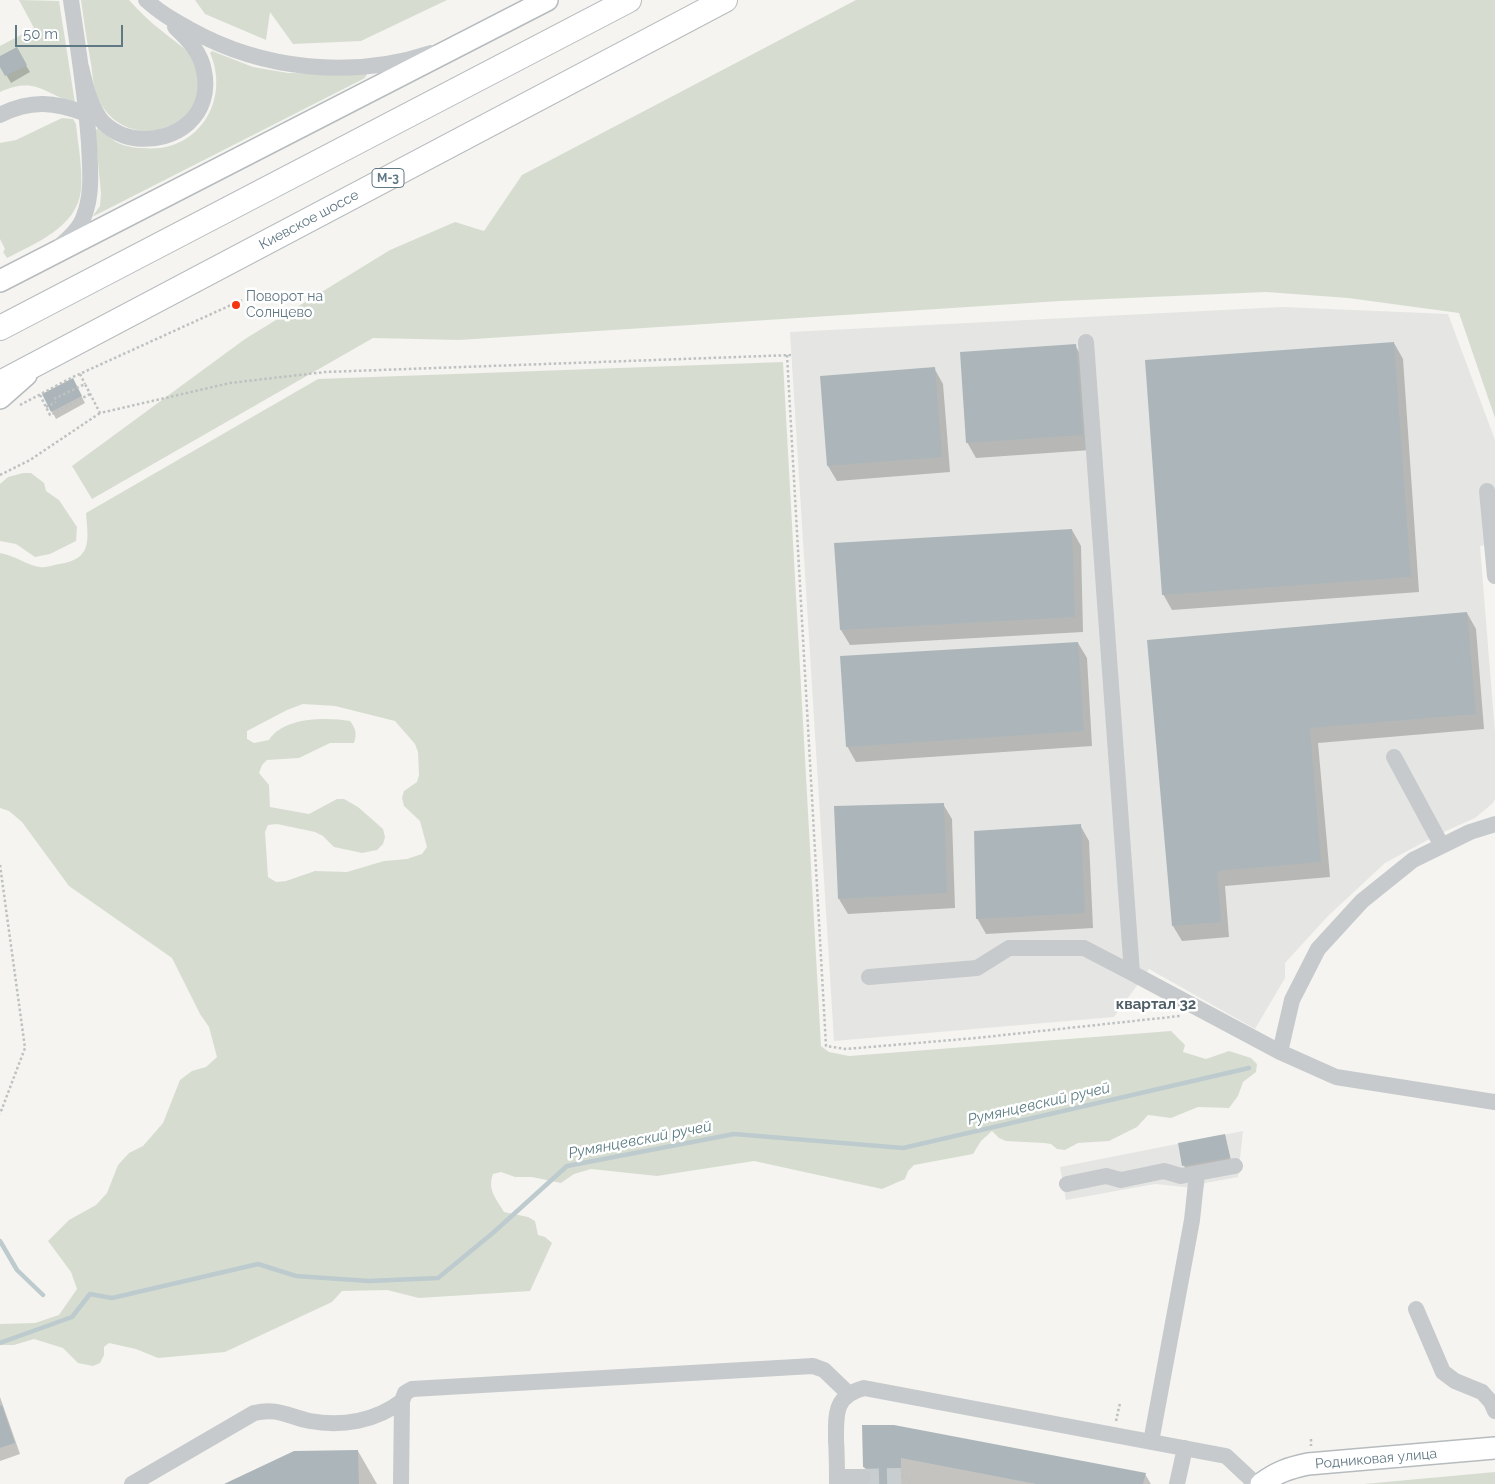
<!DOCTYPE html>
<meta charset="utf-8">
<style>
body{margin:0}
#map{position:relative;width:1495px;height:1484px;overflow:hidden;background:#f5f4f0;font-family:Raleway,sans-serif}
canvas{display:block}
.scale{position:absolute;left:15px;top:25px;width:108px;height:22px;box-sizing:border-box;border:2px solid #607784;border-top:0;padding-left:6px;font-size:15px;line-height:18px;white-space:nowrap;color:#607784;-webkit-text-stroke:4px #fff;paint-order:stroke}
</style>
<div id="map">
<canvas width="1495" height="1484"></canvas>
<div class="scale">50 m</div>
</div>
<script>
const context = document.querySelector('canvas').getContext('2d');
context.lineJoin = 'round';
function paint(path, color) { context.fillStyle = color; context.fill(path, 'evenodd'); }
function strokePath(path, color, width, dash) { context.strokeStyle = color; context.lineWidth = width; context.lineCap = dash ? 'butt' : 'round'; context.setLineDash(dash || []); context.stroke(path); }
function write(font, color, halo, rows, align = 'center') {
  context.font = font + ' Raleway,sans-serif'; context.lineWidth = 5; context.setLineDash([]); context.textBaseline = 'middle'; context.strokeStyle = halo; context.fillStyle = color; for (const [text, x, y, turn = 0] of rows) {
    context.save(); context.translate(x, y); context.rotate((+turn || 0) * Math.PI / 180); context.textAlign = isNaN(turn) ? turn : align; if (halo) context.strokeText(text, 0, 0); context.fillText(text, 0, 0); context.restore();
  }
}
paint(new Path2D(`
 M1282,307L1448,314L1495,440V544L1480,546L1495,733V799L1493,803L1475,818L1437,835L1385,863L1328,916L1285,963V978L1255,1029L1149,969L1114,1017L834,1041L790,332Z
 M1243,1131L1238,1177L1205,1183L1203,1189L1155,1184L1066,1200L1060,1167Z`), '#e5e6e3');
paint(new Path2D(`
 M19,0L59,1L75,103C43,94 37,76 0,92V46L34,28Z
 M81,0H129C139,11 150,22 162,31C173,41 185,46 192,59C223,122 131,161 99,101C93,90 93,76 91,64C87,43 84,21 81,0Z
 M195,0H447L361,41L293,44L270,12L266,40L205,14Z
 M856,0H1495V418L1459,313L1348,298L1266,292L1060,301L459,340L373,338L92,499L72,466L245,339L390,250L455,222L484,231L522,175Z
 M212,51L253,67L288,73L367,74L365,78L92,217L100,206L101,193L95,131L98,128C104,133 110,138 116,142C124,146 134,148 143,148C197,154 231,101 210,53Z
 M62,118L73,119L76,124C78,145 83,169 81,190C77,227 36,243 7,258L3,252L5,249L0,239V143L16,140Z
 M783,362L821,1046L829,1052L849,1056L1171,1031L1185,1045L1183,1052L1206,1059L1229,1051L1251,1058L1257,1064L1256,1072L1243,1082L1238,1096L1229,1108L1198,1107L1171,1118L1148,1115L1137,1127L1109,1141L1078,1143L1065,1150L1057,1149L1051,1144L1044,1143L1006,1141L999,1138L992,1131L981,1141L973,1154L914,1165L908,1171L905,1179L882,1189L754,1161L657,1176L591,1169L574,1174L561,1183L532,1177H515L501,1172L493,1174C487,1190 496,1198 504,1212L528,1217L535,1221L538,1235L545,1237L552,1243L530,1291L419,1298L387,1290L342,1291L332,1302L225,1352L158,1358L136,1349L109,1343L104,1347V1355L100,1363L93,1366L78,1363L63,1348L34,1339L14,1345H0V1324L35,1323L59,1315L77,1289L71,1272L48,1241L69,1220L96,1205L107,1193L118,1165L129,1153L143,1146L163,1123L180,1080L192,1071L206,1067L217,1057L209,1027L200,1014L172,958L69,886L22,822L9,811L0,808V553C14,555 29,566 40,567C46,568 53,565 59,564C93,559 88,540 86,513L318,379ZM303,704L335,706L395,721L415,744L418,752L419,775L417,782L404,791L402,798L404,806L420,821L427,847L422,854L407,859L384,861L347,872L315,871L286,881L276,882L268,877L265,832L268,825L277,824L315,832L323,836L334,847L362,853L377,850L383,844L385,837L383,829L358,807L344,799H337L309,814L270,807L269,785L259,773L262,765L267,760L299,758L330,743H354C357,734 356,729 350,721C326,717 283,717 269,740L254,743L247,739V731L287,710Z
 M23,473H31L44,483L46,491L59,500L77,527L76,541L50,554L35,557L16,544L0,541V484L8,477Z
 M1495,1472V1484H1364Z`), '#d6ddd0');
paint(new Path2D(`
 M16,49L30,72L11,83L0,64V58Z
 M1394,343L1403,359L1419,592L1172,610L1163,594Z
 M1075,345L1084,361L1091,450L976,458L967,442Z
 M934,368L943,384L950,472L837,481L828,466Z
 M73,380L85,403L56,419L52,411Z
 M1072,530L1081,546L1083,632L850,645L841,630Z
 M1467,613L1476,629L1484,729L1318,743L1330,877L1225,886L1229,937L1182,941L1173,926L1149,641Z
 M1078,643L1087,658L1092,746L856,762L847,746Z
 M943,804L952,819L955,908L848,914L839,899Z
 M1080,825L1089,841L1093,928L986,934L977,918Z
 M1225,1136L1231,1160L1185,1168L1184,1165Z
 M0,1397L20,1454L0,1461Z
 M863,1427L1145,1474L1151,1484H871L873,1482L864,1467Z
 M358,1451L377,1484H227Z`), '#0003');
strokePath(new Path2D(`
 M0,1241L17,1270L43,1295
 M0,1343L72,1317L90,1294L112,1298L258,1264L296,1276L369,1281L438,1278L494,1232L567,1166L734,1134L903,1148L1249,1068`), '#bdcbcf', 4.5);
paint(new Path2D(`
 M17,47L27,65L5,76L0,67V56Z
 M1394,342L1411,577L1162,595L1145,360Z
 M1076,344L1083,435L966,443L960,352Z
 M935,367L942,457L827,466L820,376Z
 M73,378L82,396L51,412L42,394Z
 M1072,529L1075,617L840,630L834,543Z
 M1467,612L1476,714L1310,728L1321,862L1217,871L1221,922L1172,926L1147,640Z
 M1078,642L1084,731L846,747L840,656Z
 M944,803L947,893L838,899L834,806Z
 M1081,824L1085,913L976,919L974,831Z
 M1225,1134L1230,1157L1182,1166L1178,1143Z
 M2,1405L15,1443L0,1448V1406Z
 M862,1425H894L1146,1473L1143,1484H1036L901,1458V1484H870L873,1477L872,1472L868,1469L863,1467Z
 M358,1450L359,1484H224L294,1451Z`), '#acb6ba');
strokePath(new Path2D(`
 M863,1477L901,1476`), '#c8ced0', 16, [16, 8]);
const major = new Path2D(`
 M0,281L547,0
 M0,398L26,375
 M1261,1484C1277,1472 1289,1468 1308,1464L1495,1448`);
const highway = new Path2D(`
 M0,328L629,0
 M0,383L725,0`);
strokePath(major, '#b6bbbe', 24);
strokePath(highway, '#b7bbbd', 26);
strokePath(new Path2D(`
 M787,355L826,1046L846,1049L976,1038L1180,1016
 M80,374L85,384
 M40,395L50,415L90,394
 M54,399L85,384L100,413L230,383L325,372L792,355
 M20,405L73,377L242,300
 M46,407L56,402
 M0,475L30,460L100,413
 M0,865L25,1048L0,1114
 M1116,1421L1120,1403
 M1311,1439V1446
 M901,1476L906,1477L911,1484`), '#bec1c2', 2.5, [2.5, 2.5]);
strokePath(new Path2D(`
 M146,0C160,13 175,21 191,30C263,70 352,79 431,53
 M81,67C85,83 88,99 97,114C104,127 120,136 134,138C176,144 213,115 204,71C201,53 188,39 175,27
 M0,115C31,99 55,102 87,114
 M61,245C70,237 80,228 84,216C93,193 90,168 89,144C86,96 78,48 71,0
 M1086,342L1132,973L1280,1052L1336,1077L1495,1102
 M1487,491L1495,576
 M1394,757L1442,846
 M869,977L977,968L1009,948H1084L1132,973
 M1280,1052L1292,1000L1318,949L1362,901L1413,860L1470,832L1495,824
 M1067,1184L1106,1176L1121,1180L1164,1171L1181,1176L1235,1166
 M1416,1309L1443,1372L1455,1381L1482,1392L1491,1402L1495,1411
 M1151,1442L1192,1220L1197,1173
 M837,1477H863
 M132,1484L254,1413C278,1407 289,1417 310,1421C342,1427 376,1421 402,1401
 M401,1484L402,1401L405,1393L412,1389L813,1366L824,1370L849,1394
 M837,1484C837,1469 837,1455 836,1440C836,1414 834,1396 864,1388L1226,1456L1256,1484
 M1177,1484L1185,1448`), '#c6cacc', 16);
strokePath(major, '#fff', 21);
strokePath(highway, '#fff', 24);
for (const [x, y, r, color] of [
 [236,305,5,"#f53410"]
]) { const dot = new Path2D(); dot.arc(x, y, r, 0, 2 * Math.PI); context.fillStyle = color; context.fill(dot); strokePath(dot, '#fff', 2); }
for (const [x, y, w] of [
 [388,178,32]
]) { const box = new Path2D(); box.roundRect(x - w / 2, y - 9.5, w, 19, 4); context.fillStyle = '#fff'; context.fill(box); strokePath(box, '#607784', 1); }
write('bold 12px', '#607784', null, [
 ["М-3",388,178]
]);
write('14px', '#607784', '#fff', [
 ["Киевское шоссе",309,220,-28],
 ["Родниковая улица",1376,1459,-5]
]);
write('14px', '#607784', '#fff', [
 ["Поворот на",246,297],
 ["Солнцево",246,313]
], 'left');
write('bold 15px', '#4f5f68', '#fff', [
 ["квартал 32",1156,1004]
]);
write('italic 15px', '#5b7b82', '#fff', [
 ["Румянцевский ручей",1039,1104,-13],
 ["Румянцевский ручей",640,1140,-11]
]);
</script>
